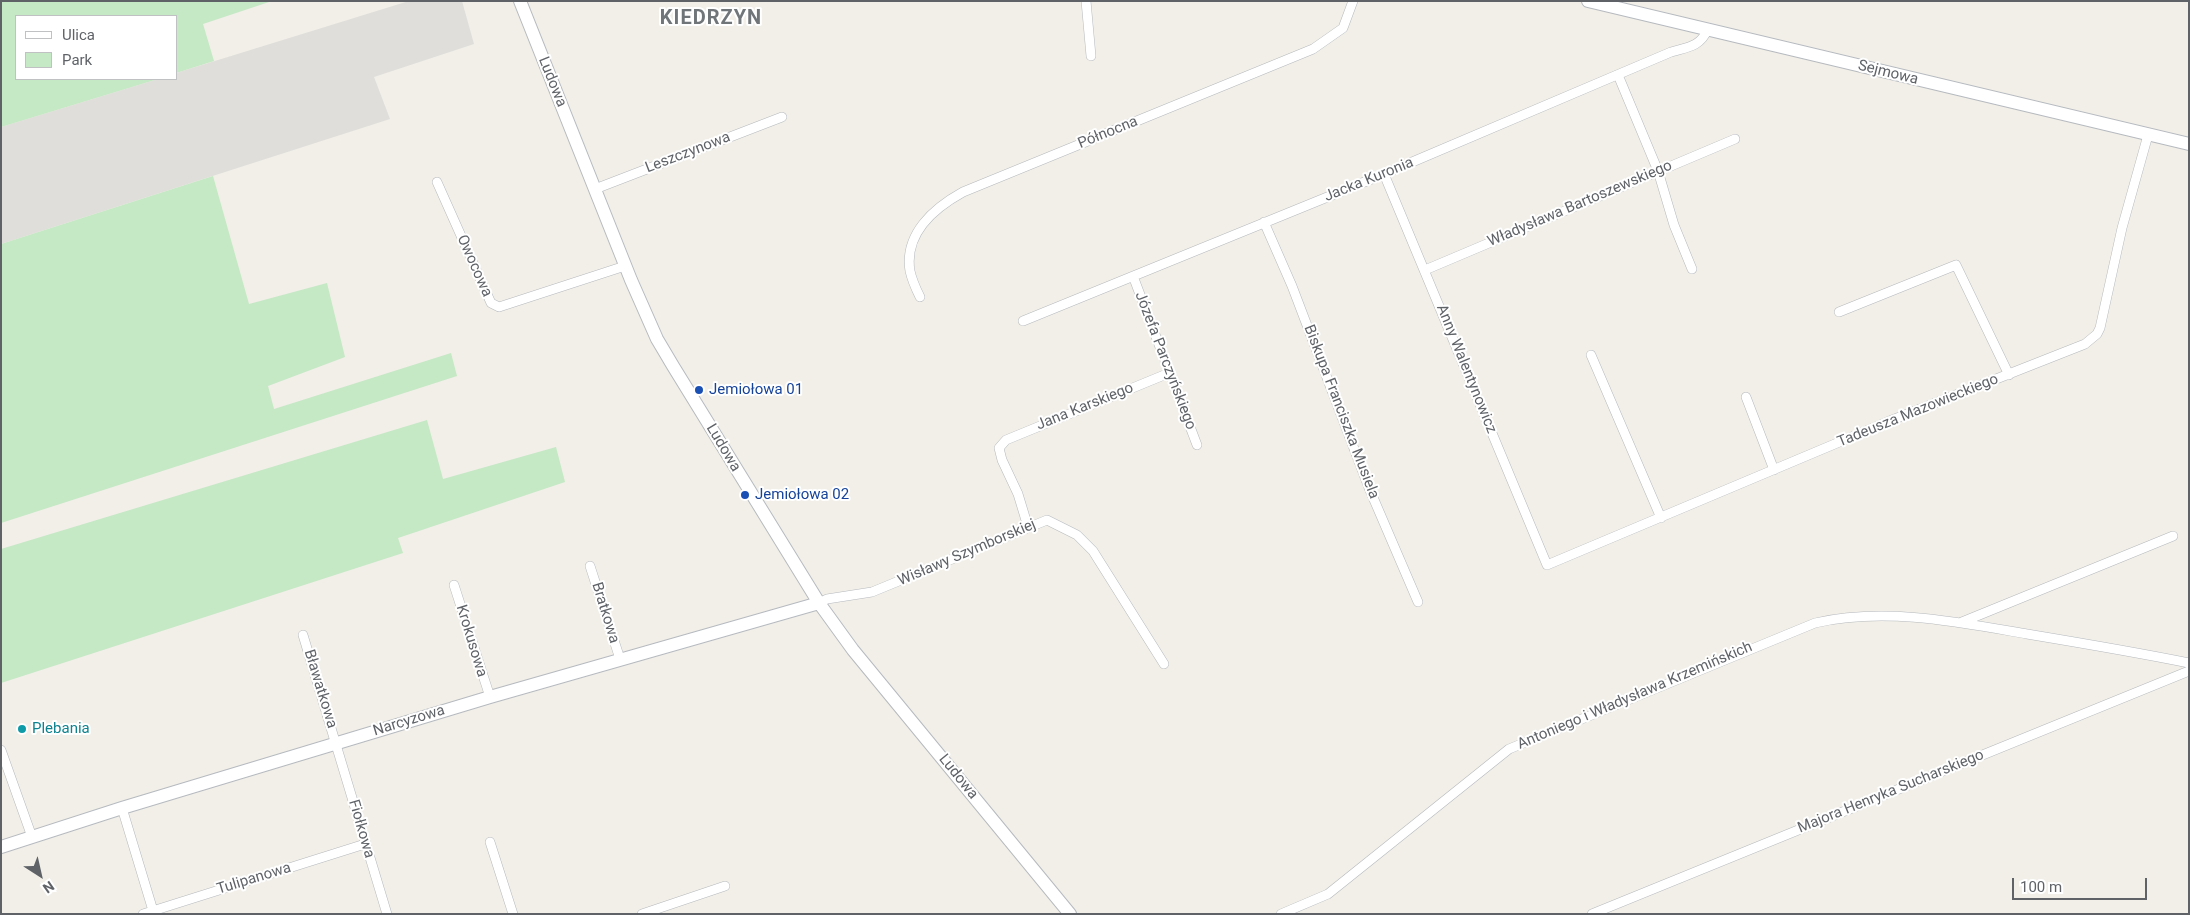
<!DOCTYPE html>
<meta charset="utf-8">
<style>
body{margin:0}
#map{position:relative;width:2190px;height:915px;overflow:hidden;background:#f1efe8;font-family:Roboto,sans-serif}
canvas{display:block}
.frame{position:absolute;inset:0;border:2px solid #5f6368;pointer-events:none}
.legend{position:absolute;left:15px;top:15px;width:162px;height:65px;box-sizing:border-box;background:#fff;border:1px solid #bfc1c3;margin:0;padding:6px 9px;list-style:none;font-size:15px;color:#5f6368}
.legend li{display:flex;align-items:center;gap:10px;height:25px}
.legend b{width:25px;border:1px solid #bfc1c3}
.north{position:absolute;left:15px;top:850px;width:50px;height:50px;-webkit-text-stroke:4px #fff;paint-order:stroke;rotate:145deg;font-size:14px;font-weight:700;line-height:20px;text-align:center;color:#5f6368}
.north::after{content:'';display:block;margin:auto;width:18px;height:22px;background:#5f6368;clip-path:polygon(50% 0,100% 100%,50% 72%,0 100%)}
.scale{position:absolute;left:2012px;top:878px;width:135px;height:22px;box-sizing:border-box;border:2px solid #5f6368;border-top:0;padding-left:6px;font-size:15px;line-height:18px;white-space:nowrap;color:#5f6368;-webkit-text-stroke:4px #fff;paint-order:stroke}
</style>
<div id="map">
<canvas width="2190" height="915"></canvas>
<div class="frame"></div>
<ul class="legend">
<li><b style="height:6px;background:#fff"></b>Ulica</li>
<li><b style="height:14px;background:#c5e8c5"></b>Park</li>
</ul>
<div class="north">N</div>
<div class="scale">100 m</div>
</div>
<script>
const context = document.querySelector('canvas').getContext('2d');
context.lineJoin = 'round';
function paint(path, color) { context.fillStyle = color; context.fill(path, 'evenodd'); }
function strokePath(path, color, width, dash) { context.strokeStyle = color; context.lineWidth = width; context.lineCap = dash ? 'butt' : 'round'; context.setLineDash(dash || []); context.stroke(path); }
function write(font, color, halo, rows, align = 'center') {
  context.font = font + ' Roboto,sans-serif'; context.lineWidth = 4; context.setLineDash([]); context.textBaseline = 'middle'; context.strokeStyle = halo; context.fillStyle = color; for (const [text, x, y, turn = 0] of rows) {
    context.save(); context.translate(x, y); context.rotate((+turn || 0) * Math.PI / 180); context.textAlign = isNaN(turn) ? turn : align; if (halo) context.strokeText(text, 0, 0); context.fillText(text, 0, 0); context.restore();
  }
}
paint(new Path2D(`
 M409,1H462L474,44L374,77L390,119L1,244V127L158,79H176V73Z`), '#e0deda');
paint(new Path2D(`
 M1,1H272L203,24L214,61L176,73V16H16V79H158L1,127Z
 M213,176L249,304L327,283L345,357L268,386L274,409L451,353L457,376L1,523V244Z
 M427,420L443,479L556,447L565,482L398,538L403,553L1,683V549Z`), '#c5e8c5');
const street = new Path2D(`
 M1086,1L1091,56
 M1618,75L1658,171L1674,225L1692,269
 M1384,174L1547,565L1887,422L2085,344L2097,334L2100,328L2122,228L2148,135
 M437,182L491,303L499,307L625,266
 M595,189L782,117
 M1264,222L1292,286L1369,488L1418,602
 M1425,270L1735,139
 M1133,276L1197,445
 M920,297C916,289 912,280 910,271C904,234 934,208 963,192L1313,49L1343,28L1353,1
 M1839,312L1956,265L2009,375
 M1023,321L1384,174L1671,52C1688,47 1700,47 1708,29
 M1591,355L1661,518
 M1746,397L1774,470
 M1028,527L1018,494L1002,460L999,448L1006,440L1169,373
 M590,566L620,659
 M454,585L490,697
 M819,603L827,599L872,592L1047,520L1077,535L1093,551L1164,664
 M1962,622L2173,536
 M303,635L387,914
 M1,750L32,837
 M122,808L154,914
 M490,842L513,914
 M143,914L365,844
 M642,914L725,886
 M1281,914L1328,894L1509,749L1815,623C1885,607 1958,622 2027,634C2081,643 2135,652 2189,663
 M1592,914L2189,671`);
const secondary = new Path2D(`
 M520,1L631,280L657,339L673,366L819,603L853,650L1070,914
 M1588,1L2189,144
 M1,847L122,808L490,697L819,603`);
strokePath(street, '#b5b8bc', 10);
strokePath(secondary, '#b6babf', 14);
strokePath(street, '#fff', 9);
strokePath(secondary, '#fff', 12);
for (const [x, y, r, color] of [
 [699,390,5,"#1a4fb4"],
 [745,495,5,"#1a4fb4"],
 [22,729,5,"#0f9aa8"]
]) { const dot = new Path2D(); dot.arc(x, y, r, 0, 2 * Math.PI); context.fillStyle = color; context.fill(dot); strokePath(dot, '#fff', 2); }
write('15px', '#5f6368', '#fff', [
 ["Sejmowa",1888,73,14],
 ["Ludowa",552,82,68],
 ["Północna",1108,133,-22],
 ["Leszczynowa",688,153,-21],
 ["Jacka Kuronia",1369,180,-22],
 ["Władysława Bartoszewskiego",1580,204,-23],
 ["Owocowa",474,266,66],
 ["Józefa Parczyńskiego",1165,361,69],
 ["Anny Walentynowicz",1466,369,68],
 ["Jana Karskiego",1085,407,-22],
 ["Tadeusza Mazowieckiego",1918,411,-22],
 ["Biskupa Franciszka Musiela",1341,412,69],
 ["Ludowa",723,448,59],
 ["Wisławy Szymborskiej",967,553,-23],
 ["Bratkowa",605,613,73],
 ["Krokusowa",471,641,73],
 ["Bławatkowa",320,689,73],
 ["Antoniego i Władysława Krzemińskich",1635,696,-23],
 ["Narcyzowa",409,721,-17],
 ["Ludowa",958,777,51],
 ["Majora Henryka Sucharskiego",1891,792,-22],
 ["Fiołkowa",361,829,74],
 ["Tulipanowa",254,879,-17]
]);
write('15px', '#164399', '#fff', [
 ["Jemiołowa 01",709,390],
 ["Jemiołowa 02",755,495]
], 'left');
write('15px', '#0d838f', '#fff', [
 ["Plebania",32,729]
], 'left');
context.letterSpacing = '1px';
write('bold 20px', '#70757a', '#fff', [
 ["KIEDRZYN",711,19]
]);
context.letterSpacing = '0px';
</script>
